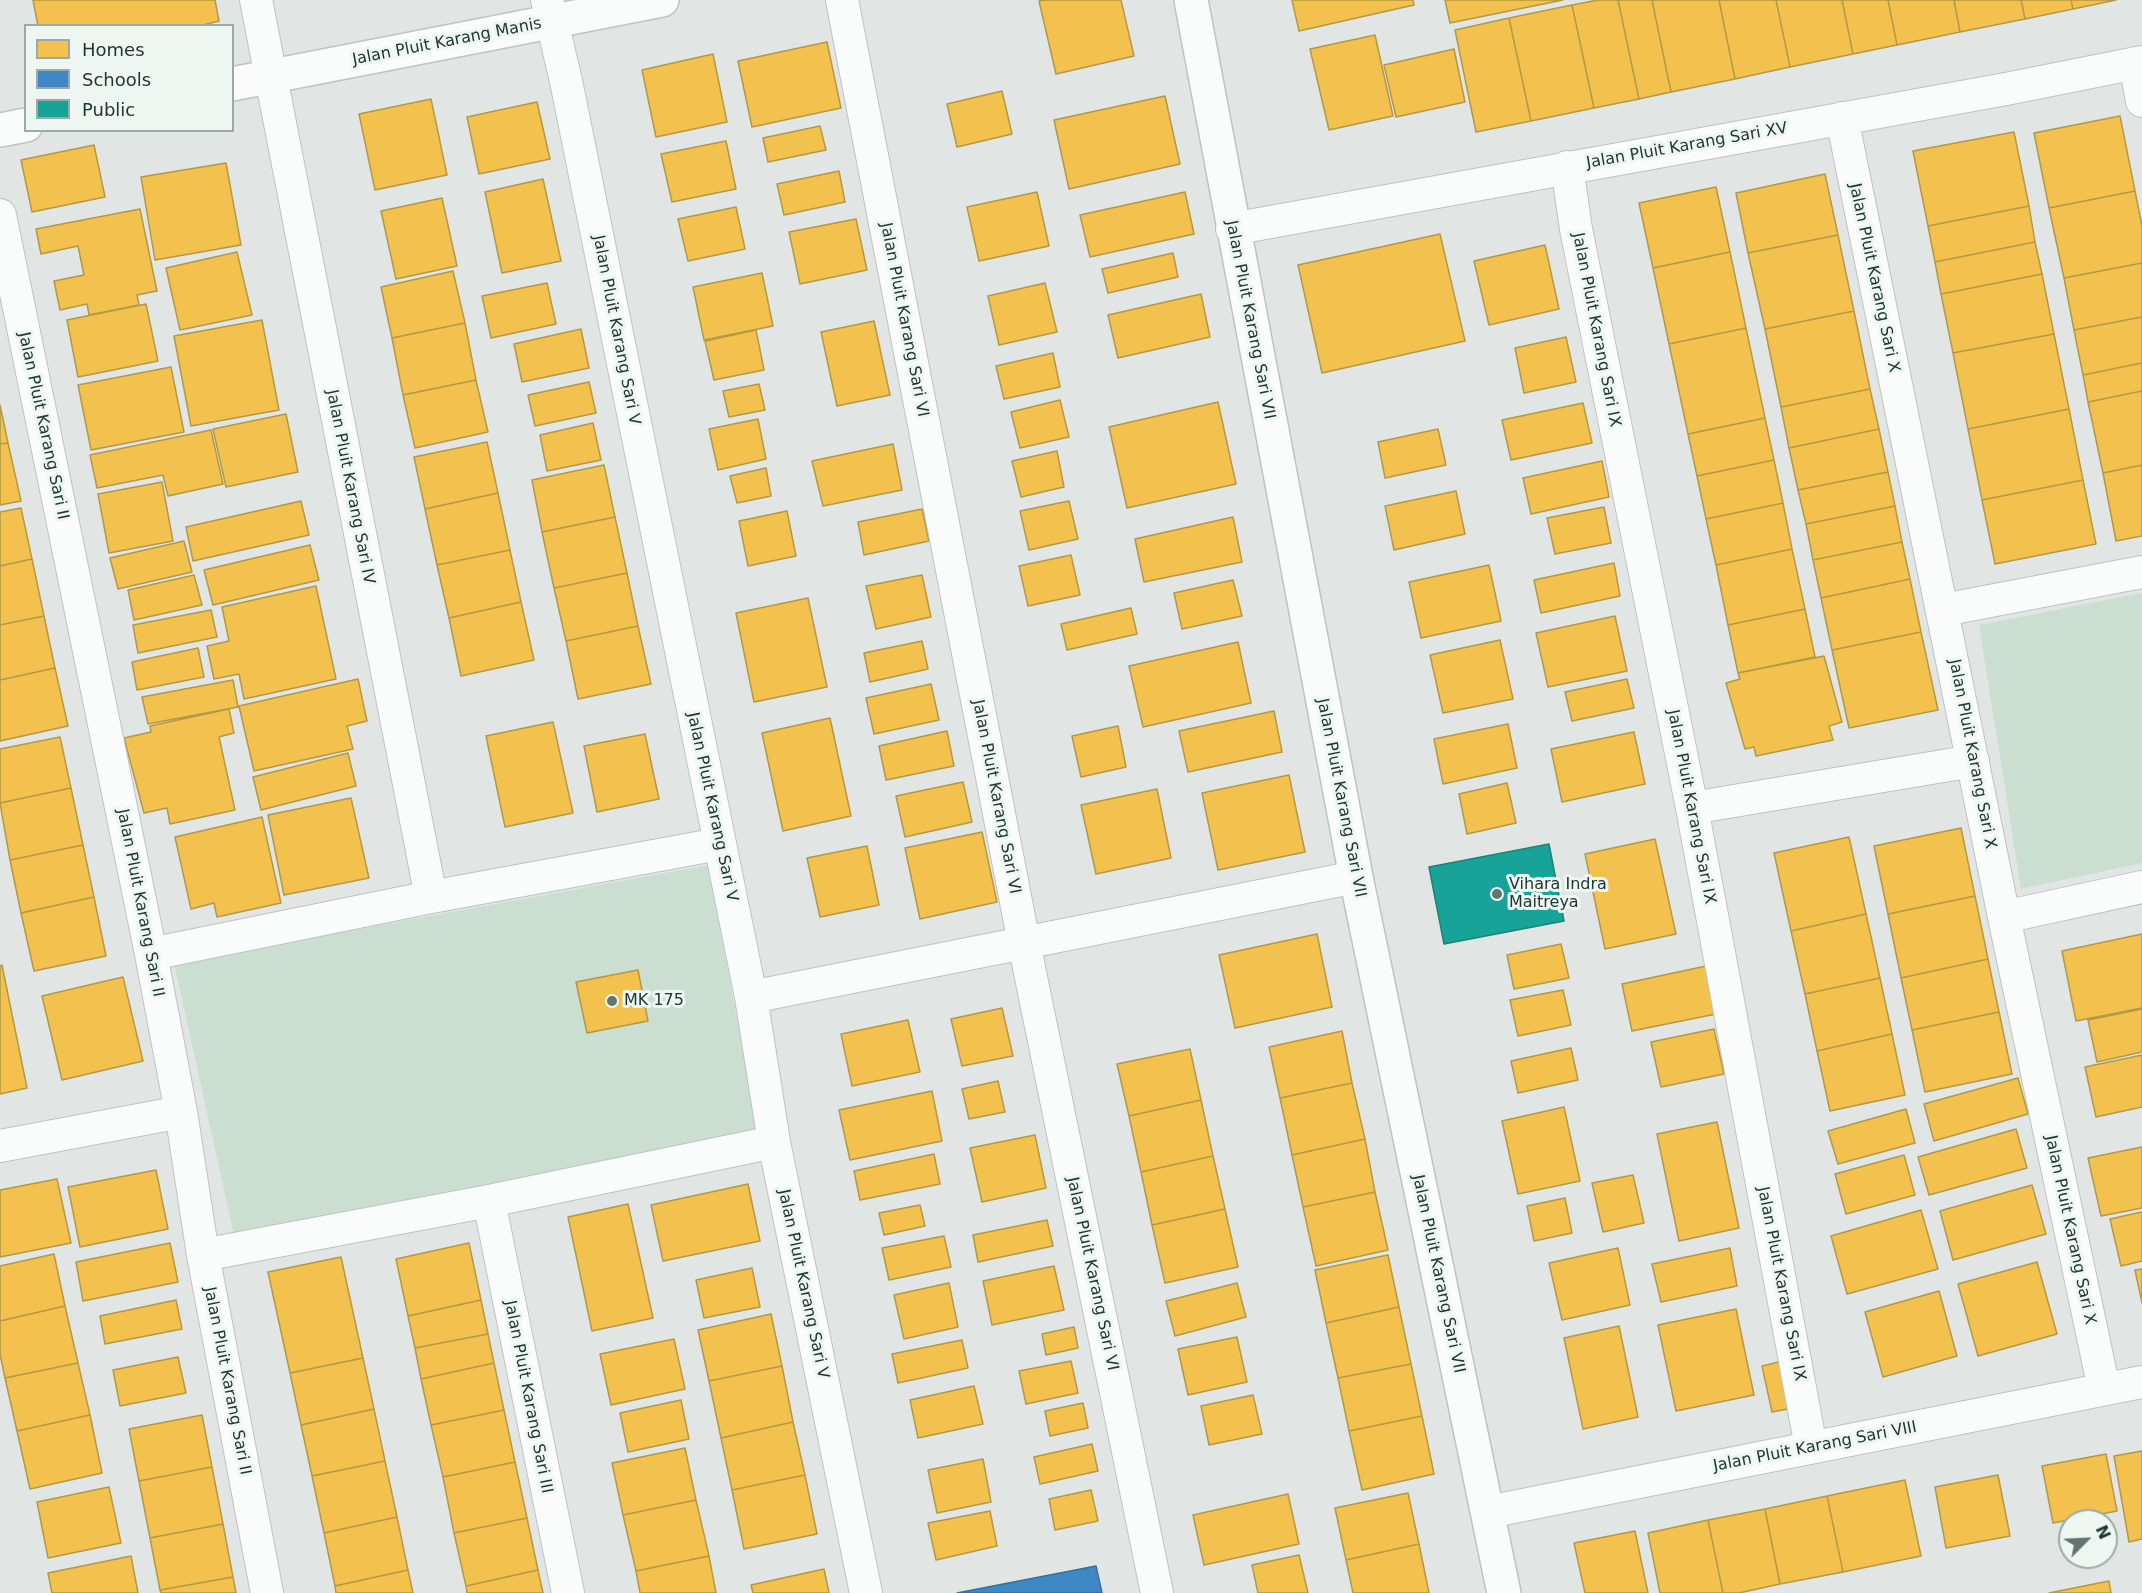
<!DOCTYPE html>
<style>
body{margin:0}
#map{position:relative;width:2142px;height:1593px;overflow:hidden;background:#e1e6e4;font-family:"DejaVu Sans",sans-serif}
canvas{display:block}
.legend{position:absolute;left:24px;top:24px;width:210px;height:108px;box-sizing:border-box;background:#eef6f2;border:2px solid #9caaa6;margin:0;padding:8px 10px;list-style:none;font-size:18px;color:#213733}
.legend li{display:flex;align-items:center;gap:12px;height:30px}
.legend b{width:30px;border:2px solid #9caaa6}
.north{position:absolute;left:2058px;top:1509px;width:60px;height:60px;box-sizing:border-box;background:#eef6f2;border:2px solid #9caaa6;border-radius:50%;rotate:66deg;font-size:16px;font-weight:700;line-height:24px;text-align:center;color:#213733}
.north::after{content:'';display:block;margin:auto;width:21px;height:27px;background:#647471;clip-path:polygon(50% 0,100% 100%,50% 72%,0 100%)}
</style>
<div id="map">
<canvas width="2142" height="1593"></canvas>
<ul class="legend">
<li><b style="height:16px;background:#f2c14e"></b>Homes</li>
<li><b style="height:16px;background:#3f88c5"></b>Schools</li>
<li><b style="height:16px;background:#17a398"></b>Public</li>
</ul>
<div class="north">N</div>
</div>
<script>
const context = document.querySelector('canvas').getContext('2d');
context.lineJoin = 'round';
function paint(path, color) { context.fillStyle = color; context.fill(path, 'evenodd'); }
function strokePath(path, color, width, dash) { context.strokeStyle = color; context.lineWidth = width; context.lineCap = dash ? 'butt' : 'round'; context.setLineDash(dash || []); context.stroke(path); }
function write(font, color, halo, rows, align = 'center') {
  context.font = font + ' "DejaVu Sans",sans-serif'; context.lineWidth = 6; context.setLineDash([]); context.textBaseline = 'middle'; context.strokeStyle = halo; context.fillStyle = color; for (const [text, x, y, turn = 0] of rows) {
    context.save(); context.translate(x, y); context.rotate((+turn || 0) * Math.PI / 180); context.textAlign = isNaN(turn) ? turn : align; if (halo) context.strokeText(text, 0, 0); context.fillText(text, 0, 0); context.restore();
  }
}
paint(new Path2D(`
 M2142,593V863L2021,889L1979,625Z
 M708,865L758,1130L234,1235L174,963Z`), '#cadfd2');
const homes = new Path2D(`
 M33,0H215L219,21L199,26H38Z
 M1046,0H1121L1134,56L1056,74L1039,1Z
 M1292,0H1413L1414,5L1299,31Z
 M1445,0H1563L1450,23Z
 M1598,0H1618L1639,99L1594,108L1572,5Z
 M1618,0H1652L1671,92L1639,99Z
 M1652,0H1719L1735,79L1671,92Z
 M1719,0H1776L1790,67L1735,79Z
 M1776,0H1842L1853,54L1790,67Z
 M1842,0H1888L1897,45L1853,54Z
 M1888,0H1954L1960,32L1897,45Z
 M1954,0H2021L2025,19L1960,32Z
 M2021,0H2071L2073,9L2025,19Z
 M2071,0H2116L2073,9Z
 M1572,5L1594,108L1531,121L1509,18Z
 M1509,18L1531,121L1476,132L1455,30Z
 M1375,35L1393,116L1329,130L1310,49Z
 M827,42L841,108L752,127L738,61Z
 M1454,49L1465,102L1396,117L1384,65Z
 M713,54L727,122L656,137L642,70Z
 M1002,91L1012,134L957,147L947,104Z
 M1165,96L1180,164L1069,189L1054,120Z
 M431,99L447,175L375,190L359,114Z
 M537,102L550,159L479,174L467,117Z
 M2120,116L2135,191L2049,208L2034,133Z
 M820,126L826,150L768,162L763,138Z
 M2014,132L2029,206L1928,226L1913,151Z
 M726,141L736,189L672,202L661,154Z
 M94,145L105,197L32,212L21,160Z
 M226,163L241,245L155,260L141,177Z
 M839,171L845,202L784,215L777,184Z
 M1825,174L1838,235L1748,253L1736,193Z
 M543,179L561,261L502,273L485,192Z
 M1716,187L1730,252L1653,268L1639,203Z
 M2135,191L2142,226V263L2064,278L2049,208Z
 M1037,192L1049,246L979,261L967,207Z
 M1185,192L1194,234L1090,257L1080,215Z
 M442,198L457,266L396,279L381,211Z
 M2029,206L2035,242L1935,262L1928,226Z
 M736,207L745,249L688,261L678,219Z
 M140,209L157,291L137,295L139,305L89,315L87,304L60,310L54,281L84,275L78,246L41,254L36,229Z
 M856,219L867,270L800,284L789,232Z
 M1440,234L1465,341L1322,373L1298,265Z
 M1838,235L1854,311L1765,329L1748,253Z
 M2035,242L2042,274L1941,294L1935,262Z
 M1545,245L1559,309L1489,325L1474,261Z
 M237,252L252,315L180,330L166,268Z
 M1730,252L1746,328L1669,344L1653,268Z
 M1173,253L1178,277L1108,293L1102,269Z
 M2142,263V317L2074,330L2064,278Z
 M453,271L465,323L392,338L381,287Z
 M762,273L773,326L704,340L693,287Z
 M2042,274L2054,334L1953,353L1941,294Z
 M547,283L556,324L491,338L482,296Z
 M1045,283L1057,332L999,345L988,296Z
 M1201,294L1210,337L1118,358L1108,315Z
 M146,304L158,361L78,377L67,320Z
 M1854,311L1870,389L1781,407L1765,329Z
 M2142,317V363L2083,375L2074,330Z
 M262,320L279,410L191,426L174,336Z
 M874,321L890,395L837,406L821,332Z
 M465,323L476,380L403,395L392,338Z
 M1746,328L1765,418L1688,434L1669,344Z
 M581,329L589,368L522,382L514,344Z
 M756,330L764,370L714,380L705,341Z
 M2054,334L2069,409L1968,429L1953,353Z
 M1566,337L1576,382L1524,393L1515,348Z
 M1053,353L1060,387L1004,399L996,366Z
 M2142,363V391L2088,402L2083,375Z
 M171,367L184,432L91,450L78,385Z
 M476,380L488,432L415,448L403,395Z
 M589,382L596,413L535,426L528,395Z
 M759,384L765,410L729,417L723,391Z
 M1870,389L1879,429L1789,448L1781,407Z
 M2142,391V465L2103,473L2088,402Z
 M1060,400L1069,437L1020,448L1011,412Z
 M1218,402L1236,484L1127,508L1109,427Z
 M1583,403L1592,443L1511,460L1502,420Z
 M0,405L8,443L0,444Z
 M2069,409L2083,480L1982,500L1968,429Z
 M286,414L298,472L226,487L213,429Z
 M1765,418L1774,460L1697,476L1688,434Z
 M758,419L766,459L718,470L709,429Z
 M593,423L601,460L547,471L540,435Z
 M1438,429L1446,465L1385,478L1378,442Z
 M1879,429L1888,472L1798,490L1789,448Z
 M211,430L223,484L168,496L163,475L97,488L90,455Z
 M487,442L498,493L425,509L414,457Z
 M8,443L21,501L0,505V444Z
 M893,444L902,490L823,506L812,461Z
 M1057,451L1064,487L1021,497L1012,461Z
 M1774,460L1783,503L1706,519L1697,476Z
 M1602,461L1609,497L1531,514L1523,478Z
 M604,465L615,517L542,532L532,480Z
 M2142,465V536L2116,541L2103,473Z
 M766,468L771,496L737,503L730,476Z
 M1888,472L1895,506L1806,524L1798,490Z
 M2083,480L2096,544L1995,564L1982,500Z
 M162,482L173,541L109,553L98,494Z
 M1456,491L1465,534L1394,550L1385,506Z
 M498,493L510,550L437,565L425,509Z
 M301,501L309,535L193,561L186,527Z
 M1069,501L1078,539L1029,550L1020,511Z
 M1783,503L1792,549L1716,565L1706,519Z
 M1895,506L1902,542L1813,560L1806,524Z
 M1604,507L1611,543L1555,554L1547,518Z
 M21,508L32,559L0,566V512Z
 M922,509L929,541L864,555L858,522Z
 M787,511L796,556L748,566L739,521Z
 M615,517L627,573L554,588L542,532Z
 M1233,517L1242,562L1144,582L1135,539Z
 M184,541L192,572L118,589L110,558Z
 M1902,542L1910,579L1821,598L1813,560Z
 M310,545L319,580L213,605L204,570Z
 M1792,549L1805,609L1728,625L1716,565Z
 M510,550L521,602L449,618L437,565Z
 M1071,555L1080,595L1028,606L1019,566Z
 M32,559L44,616L0,625V566Z
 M1614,563L1620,596L1541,613L1534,580Z
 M1489,565L1501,621L1421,638L1409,582Z
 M627,573L638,626L566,641L554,588Z
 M194,575L202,605L134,620L128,590Z
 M922,575L931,617L876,629L866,586Z
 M1910,579L1921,632L1832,650L1821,598Z
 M1233,580L1242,616L1182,629L1174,593Z
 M316,586L336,679L244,699L239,674L214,679L207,646L229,641L222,607Z
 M808,598L827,687L754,702L736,613Z
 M521,602L534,660L461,676L449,618Z
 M1131,608L1137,634L1067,650L1061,624Z
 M1805,609L1815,657L1738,673L1728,625Z
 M211,610L217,637L138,653L133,625Z
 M44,616L55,668L0,680V625Z
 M1615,616L1627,671L1548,687L1536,633Z
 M638,626L651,684L578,699L566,641Z
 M1921,632L1938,710L1849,728L1832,650Z
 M1500,640L1513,699L1443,713L1430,655Z
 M922,641L928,669L870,682L864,653Z
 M1238,642L1251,703L1143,727L1129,666Z
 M198,648L204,677L137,690L132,662Z
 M1824,656L1842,722L1829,726L1833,740L1756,756L1754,747L1745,749L1726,683L1740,679L1738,673Z
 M55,668L68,726L0,741V680Z
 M358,679L367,721L347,726L353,749L254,771L239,706Z
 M1627,679L1634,708L1572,721L1565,692Z
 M233,680L238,707L148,724L142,697Z
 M931,684L939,720L874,734L866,698Z
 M229,709L234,733L219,737L235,810L170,824L167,808L144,813L124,738L151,732L150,726Z
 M1274,711L1282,752L1188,772L1179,731Z
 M830,718L851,816L783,831L762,733Z
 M553,722L573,813L505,827L486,736Z
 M1508,724L1517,768L1443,784L1434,739Z
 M1118,726L1126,767L1081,777L1072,736Z
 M947,731L954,766L886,780L879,746Z
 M1634,732L1645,784L1562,802L1551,749Z
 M645,734L659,799L597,812L584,746Z
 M60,737L71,788L0,803V749Z
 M348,753L356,786L261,810L253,777Z
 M1289,775L1305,852L1218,870L1202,793Z
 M963,782L972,822L905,837L896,796Z
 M1507,783L1516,823L1467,834L1459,794Z
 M71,788L83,845L10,860L0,803Z
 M1157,789L1171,858L1096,874L1081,805Z
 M351,798L369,878L284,895L268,815Z
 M262,817L281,903L217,917L214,903L191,909L175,837Z
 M1961,828L1975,896L1888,914L1874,846Z
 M982,832L997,902L920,919L905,848Z
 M1849,837L1866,914L1791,931L1774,853Z
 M1655,839L1676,934L1605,949L1585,854Z
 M83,845L94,897L21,913L10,860Z
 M867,846L879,905L820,917L807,858Z
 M1975,896L1988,959L1901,978L1888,914Z
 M94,897L106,956L34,971L21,913Z
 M1866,914L1880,978L1805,994L1791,931Z
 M1317,934L1332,1007L1235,1028L1219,955Z
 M2142,934V1008L2076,1021L2062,951Z
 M1561,944L1569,978L1514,989L1507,955Z
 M1988,959L1999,1012L1912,1030L1901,978Z
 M2,965L27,1088L0,1094V966Z
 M1706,966L1716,1014L1632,1031L1622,984Z
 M638,970L648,1021L587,1033L576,982Z
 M123,977L143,1061L62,1080L42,996Z
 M1880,978L1892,1034L1817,1051L1805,994Z
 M1563,990L1571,1025L1518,1036L1510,1000Z
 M1002,1008L1013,1056L962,1066L951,1019Z
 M2142,1009V1052L2097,1062L2088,1020Z
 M1999,1012L2012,1074L1925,1092L1912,1030Z
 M908,1020L920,1072L852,1086L841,1034Z
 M1714,1029L1724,1074L1661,1087L1651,1042Z
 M1342,1031L1352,1083L1280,1098L1269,1047Z
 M1892,1034L1905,1095L1830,1111L1817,1051Z
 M1571,1048L1578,1080L1518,1093L1511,1061Z
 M1190,1049L1201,1100L1129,1116L1117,1064Z
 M2142,1055V1107L2096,1117L2085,1067Z
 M2018,1078L2028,1114L1934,1141L1924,1104Z
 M998,1081L1005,1112L969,1119L962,1089Z
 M1352,1083L1365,1139L1292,1155L1280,1098Z
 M932,1091L942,1141L850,1160L839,1110Z
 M1201,1100L1213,1156L1141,1172L1129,1116Z
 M1564,1107L1580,1181L1518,1194L1502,1121Z
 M1906,1109L1915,1143L1838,1164L1828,1131Z
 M1717,1122L1739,1228L1679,1241L1657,1134Z
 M2016,1129L2027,1168L1929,1195L1918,1157Z
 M1035,1135L1046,1188L982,1202L970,1148Z
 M1365,1139L1375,1192L1303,1207L1292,1155Z
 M2142,1147V1208L2101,1216L2088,1158Z
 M934,1154L940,1184L860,1200L854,1171Z
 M1904,1155L1915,1195L1846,1214L1835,1174Z
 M1213,1156L1225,1209L1152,1225L1141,1172Z
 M156,1170L168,1229L80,1247L68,1187Z
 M1633,1175L1644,1223L1603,1232L1592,1183Z
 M57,1179L71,1243L0,1257V1190Z
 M748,1184L760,1241L663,1261L651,1205Z
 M2032,1185L2046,1234L1953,1260L1940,1211Z
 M1375,1192L1388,1250L1316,1266L1303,1207Z
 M1565,1198L1572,1233L1534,1241L1527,1206Z
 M628,1204L653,1318L592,1331L568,1217Z
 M920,1205L925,1226L884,1235L879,1213Z
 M1225,1209L1238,1267L1165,1283L1152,1225Z
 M1921,1210L1938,1269L1847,1294L1831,1236Z
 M2142,1212V1261L2121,1266L2110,1219Z
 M1047,1220L1053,1246L978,1262L973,1235Z
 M944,1236L951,1267L889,1280L882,1248Z
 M170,1243L178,1282L83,1301L76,1262Z
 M469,1243L481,1300L408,1316L396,1259Z
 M1618,1248L1630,1305L1562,1320L1549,1263Z
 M1730,1248L1737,1286L1661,1302L1652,1264Z
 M54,1254L65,1306L0,1321V1266Z
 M1388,1255L1399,1307L1326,1323L1315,1270Z
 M341,1257L363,1358L290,1373L268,1272Z
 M2037,1262L2057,1334L1978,1356L1958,1284Z
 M1054,1266L1064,1310L992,1325L983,1281Z
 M752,1268L760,1307L704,1318L696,1280Z
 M2142,1269V1303L2135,1270Z
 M949,1283L958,1327L904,1339L894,1295Z
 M1237,1283L1246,1317L1175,1336L1166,1301Z
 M1939,1291L1957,1356L1883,1377L1865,1312Z
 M176,1300L182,1329L105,1344L100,1316Z
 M481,1300L488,1334L415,1348L408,1316Z
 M65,1306L78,1363L5,1378L0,1354V1321Z
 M1399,1307L1411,1364L1338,1378L1326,1323Z
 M1736,1309L1754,1395L1676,1411L1658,1325Z
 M771,1314L782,1366L709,1381L698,1330Z
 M1619,1326L1638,1417L1583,1429L1564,1338Z
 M1074,1327L1078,1348L1046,1355L1042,1334Z
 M488,1334L494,1363L421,1379L415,1348Z
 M1237,1337L1247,1382L1188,1395L1178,1349Z
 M674,1339L685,1389L611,1405L600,1354Z
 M962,1340L968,1368L898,1383L892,1354Z
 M178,1357L186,1393L120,1406L113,1370Z
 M363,1358L374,1409L301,1425L290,1373Z
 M1787,1360L1798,1407L1772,1412L1762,1366Z
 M1071,1361L1078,1393L1026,1404L1019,1371Z
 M78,1363L90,1415L17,1431L5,1378Z
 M494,1363L504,1410L431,1425L421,1379Z
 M1411,1364L1422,1416L1349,1431L1338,1378Z
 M782,1366L793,1422L721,1438L709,1381Z
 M974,1386L983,1424L918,1438L910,1400Z
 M1253,1395L1262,1434L1209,1445L1201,1406Z
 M681,1400L689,1439L628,1452L620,1413Z
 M1083,1403L1088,1428L1050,1436L1045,1411Z
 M374,1409L385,1461L312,1476L301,1425Z
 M504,1410L515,1462L443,1477L431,1425Z
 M90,1415L102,1473L30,1489L17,1431Z
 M202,1415L212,1467L139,1481L129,1429Z
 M1422,1416L1434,1474L1362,1490L1349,1431Z
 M793,1422L805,1475L732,1490L721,1438Z
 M1092,1444L1098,1471L1040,1484L1034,1457Z
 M685,1448L696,1500L623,1515L612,1463Z
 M2142,1451V1539L2129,1542L2114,1456Z
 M2106,1454L2117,1511L2053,1523L2042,1466Z
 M983,1459L991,1502L937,1513L928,1470Z
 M385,1461L397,1517L324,1533L312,1476Z
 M515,1462L527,1518L454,1533L443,1477Z
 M212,1467L223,1524L150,1538L139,1481Z
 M805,1475L817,1534L744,1549L732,1490Z
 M1998,1475L2010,1536L1946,1548L1935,1487Z
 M1905,1480L1921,1556L1843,1572L1827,1496Z
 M109,1487L121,1543L48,1558L37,1502Z
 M1091,1490L1098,1521L1055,1530L1049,1499Z
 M1408,1493L1419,1544L1346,1560L1335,1508Z
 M1288,1494L1299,1544L1204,1565L1193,1515Z
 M1827,1496L1843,1572L1780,1584L1765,1509Z
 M696,1500L709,1556L636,1571L623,1515Z
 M1765,1509L1780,1584L1739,1593H1723L1708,1520Z
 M990,1511L997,1546L936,1560L928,1523Z
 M397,1517L408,1570L335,1586L324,1533Z
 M527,1518L538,1570L466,1586L454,1533Z
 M1708,1520L1723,1593H1660L1648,1533Z
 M223,1524L233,1577L160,1590L150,1538Z
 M1635,1531L1648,1593H1585L1574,1543Z
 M1419,1544L1429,1593H1353L1346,1560Z
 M1299,1555L1308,1593H1258L1252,1565Z
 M131,1556L138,1593H52L48,1573Z
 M709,1556L716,1593H640L636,1571Z
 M824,1569L829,1593H753L751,1585Z
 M408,1570L413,1593H336L335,1586Z
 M538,1570L543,1593H467L466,1586Z
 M233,1577L236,1593H161L160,1590Z
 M2109,1581L2111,1593H2049Z`);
paint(homes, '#f2c14e');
strokePath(homes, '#b39846', 1.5);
const schools = new Path2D(`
 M1096,1566L1102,1593H957Z`);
paint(schools, '#3f88c5');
strokePath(schools, '#367099', 1.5);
const public = new Path2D(`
 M1549,844L1564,921L1444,944L1429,867Z`);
paint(public, '#17a398');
strokePath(public, '#1a837a', 1.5);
const minor = new Path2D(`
 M256,0L431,897
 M547,0L566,81L751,997L774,1142L866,1593
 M842,0L1024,943L1157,1593
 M2135,63L2142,101
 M1842,118L2004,917L2104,1389
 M1567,167L1576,229L1692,808L1811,1447
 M0,215L151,954L181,1112L203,1255L267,1593
 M1232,229L2006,89L2142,62
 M1943,610L2142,572
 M1692,808L1973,761
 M2004,917L2142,887
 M151,954L431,897L719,844
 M751,997L1356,877
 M0,1146L181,1112
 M489,1201L568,1593
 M203,1255L489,1201L774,1142
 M1488,1512L2142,1382`);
const tertiary = new Path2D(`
 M1191,0L1356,877L1504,1593
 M232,84L662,0
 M0,130L26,125`);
strokePath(minor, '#bec3c1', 34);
strokePath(tertiary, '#bec3c1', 36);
strokePath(minor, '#fafbfb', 32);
strokePath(tertiary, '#fafbfb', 33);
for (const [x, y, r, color] of [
 [1497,894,6,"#647471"],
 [612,1001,6,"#647471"]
]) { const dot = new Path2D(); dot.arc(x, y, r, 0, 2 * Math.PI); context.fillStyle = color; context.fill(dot); strokePath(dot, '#eef6f2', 2); }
write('16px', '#213733', '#eef6f2', [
 ["Jalan Pluit Karang Manis",447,42,-11],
 ["Jalan Pluit Karang Sari XV",1687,146,-10],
 ["Jalan Pluit Karang Sari X",1874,278,78],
 ["Jalan Pluit Karang Sari VI",904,320,79],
 ["Jalan Pluit Karang Sari VII",1250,320,79],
 ["Jalan Pluit Karang Sari V",616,330,79],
 ["Jalan Pluit Karang Sari IX",1596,330,79],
 ["Jalan Pluit Karang Sari II",43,426,78],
 ["Jalan Pluit Karang Sari IV",350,487,79],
 ["Jalan Pluit Karang Sari X",1972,754,79],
 ["Jalan Pluit Karang Sari VI",996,797,79],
 ["Jalan Pluit Karang Sari VII",1341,798,79],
 ["Jalan Pluit Karang Sari V",712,807,78],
 ["Jalan Pluit Karang Sari IX",1691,807,79],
 ["Jalan Pluit Karang Sari II",140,903,79],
 ["Jalan Pluit Karang Sari X",2070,1230,78],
 ["Jalan Pluit Karang Sari VI",1092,1274,78],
 ["Jalan Pluit Karang Sari VII",1438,1274,78],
 ["Jalan Pluit Karang Sari V",803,1284,78],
 ["Jalan Pluit Karang Sari IX",1781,1284,79],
 ["Jalan Pluit Karang Sari II",227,1381,79],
 ["Jalan Pluit Karang Sari III",528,1397,79],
 ["Jalan Pluit Karang Sari VIII",1815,1447,-11]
]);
write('16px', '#213733', '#eef6f2', [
 ["Vihara Indra",1509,885],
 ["Maitreya",1509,903],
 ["MK 175",624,1001]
], 'left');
</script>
